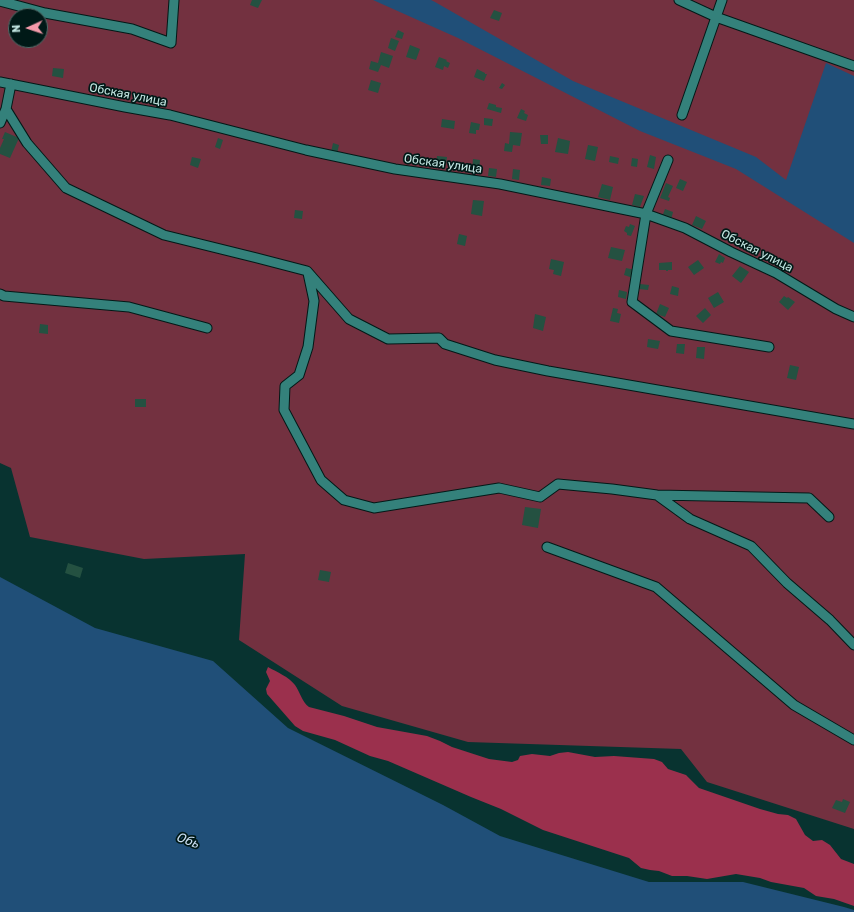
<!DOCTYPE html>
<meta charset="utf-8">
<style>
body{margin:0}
#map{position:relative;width:854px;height:912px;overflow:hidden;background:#083330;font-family:Rubik,sans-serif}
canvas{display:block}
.north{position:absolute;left:8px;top:8px;width:40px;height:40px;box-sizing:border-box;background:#001917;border:1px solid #4e6b68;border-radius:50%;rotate:267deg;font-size:11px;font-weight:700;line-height:16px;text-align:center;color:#c2e6e2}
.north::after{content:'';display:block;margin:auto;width:14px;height:18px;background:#f39aaa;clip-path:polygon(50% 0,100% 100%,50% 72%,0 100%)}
</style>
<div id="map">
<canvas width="854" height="912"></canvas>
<div class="north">N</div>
</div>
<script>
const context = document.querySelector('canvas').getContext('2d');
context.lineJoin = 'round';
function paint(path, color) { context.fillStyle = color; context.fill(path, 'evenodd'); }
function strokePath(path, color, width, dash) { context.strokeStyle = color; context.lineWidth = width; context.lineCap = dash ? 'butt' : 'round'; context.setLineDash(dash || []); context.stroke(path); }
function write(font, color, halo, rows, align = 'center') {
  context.font = font + ' Rubik,sans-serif'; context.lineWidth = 3.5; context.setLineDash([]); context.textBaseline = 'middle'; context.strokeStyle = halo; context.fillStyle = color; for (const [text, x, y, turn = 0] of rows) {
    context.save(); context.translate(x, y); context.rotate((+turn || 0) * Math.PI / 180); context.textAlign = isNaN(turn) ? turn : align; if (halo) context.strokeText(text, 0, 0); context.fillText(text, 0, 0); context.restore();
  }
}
paint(new Path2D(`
 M0,0H854V829L707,782L681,749L468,742L342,706L239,640L245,554L144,559L30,537L11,468L0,463ZM16,16H40V40H16Z`), '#733140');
paint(new Path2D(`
 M268,667C277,672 289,677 295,685C300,692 302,702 309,707L344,716L377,727L427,736L440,741L452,747L489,759L512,762L518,760L520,756L532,754L550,756L559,753L568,752L595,757L614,756L654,759L662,762L668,769L686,775L699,788L760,809L778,814L788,815L796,819L805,835L813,841L822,840L830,845L841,859L854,864V906L834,899L816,896L804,888L771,882L760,878L736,874L707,879L687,876H672L659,871L650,870L641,868L629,858L543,830L501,809L471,797L388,761L370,756L335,740L303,731L295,726L267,694L266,689L270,681L266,672Z`), '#9b304d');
paint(new Path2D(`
 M373,0H431L435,2L573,81L756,157L786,180L826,63L854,76V243L736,169L640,131L458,38Z
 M0,577L95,628L213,661L288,728L443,805L500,836L649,882H743L844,907L854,910V912H0Z`), '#204f78');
paint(new Path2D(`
 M252,0H262L258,8L250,5Z
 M494,10L502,13L499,21L490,18Z
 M398,30L404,33L402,39L395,37Z
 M391,38L399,41L395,51L388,48Z
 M410,45L420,49L416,60L406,57Z
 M381,52L393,56L389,68L381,65L378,72L369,69L371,61L378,63Z
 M439,57L447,60L446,61L450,63L448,68L444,66L443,70L435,67Z
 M53,68L64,69L63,78L52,76Z
 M477,69L485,73V74H487L484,81L474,77Z
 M371,80L381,83L378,93L368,90Z
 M502,83L505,85L502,89L499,88Z
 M489,103L496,105V107L502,108L501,113L487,109Z
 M521,109L525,111L524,113L528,115L526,121L517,118Z
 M484,118L493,119L492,126L484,125Z
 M442,119L455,121L454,129L441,127Z
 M471,122L480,124L479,130H476V134L469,133Z
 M5,132L19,138L10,158L0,154V148L4,139H2Z
 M510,132L522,133L520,146L513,145L512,152L504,151L505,143L509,144Z
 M540,135H548V144H541Z
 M218,138L223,140L220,149L215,147Z
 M558,138L570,141L568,154L555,152Z
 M333,143L339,145L337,154L331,152Z
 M588,145L598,147L595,161L585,159Z
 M650,155L656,157L654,169L647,167Z
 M437,156L447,157L446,165L436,164Z
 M610,156L619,158L618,164L609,162Z
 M192,157L201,159L198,168L190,165Z
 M632,158L638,159L637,167L631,166Z
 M473,159L480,160L479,171L472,170Z
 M489,168L497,169L496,177L488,176Z
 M513,169L520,170L519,180L512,179Z
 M542,177L551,179L550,186L541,185Z
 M680,179L687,182L683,191L676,188Z
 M666,183L673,186L668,197L670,198L669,201L660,198Z
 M602,184L613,187L610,200L598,197Z
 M635,194L644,196L640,207L632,205Z
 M473,200L484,201L482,216L471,214Z
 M665,209L673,212L671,220L662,217Z
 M295,210L303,211L302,219L294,218Z
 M696,216L706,221L702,229L692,225Z
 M630,224L635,226L631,236L627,235V233L624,231L626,226L629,227Z
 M459,234L467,236L465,246L457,244Z
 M744,239L748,241L743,249L739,246Z
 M611,247L625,250L622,261L608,258Z
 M719,254L725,258L723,263L721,262L720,264L715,262Z
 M551,259L564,262L561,276L553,274L554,270L549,269Z
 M698,260L704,268L694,275L688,267Z
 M672,262V270H668V271H666V270H659V263Z
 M740,266L749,272L741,283L732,276Z
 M626,268L635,270L633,278L624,275Z
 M640,284L649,285L648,290L639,289Z
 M672,286L679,288L678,296L670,294Z
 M619,290L627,292L626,299L618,297Z
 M718,292L724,302L714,308L708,298Z
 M784,296L787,298L788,297L795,302L788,310L779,302Z
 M660,304L669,308L665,317L656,314Z
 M613,308L618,309L617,313L621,314L619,323L610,321Z
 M705,308L711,315L703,323L696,316Z
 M535,314L546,317L543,331L533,328Z
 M40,324L48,325V334L39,333Z
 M648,339L660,341L658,349L647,347Z
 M677,344H685L684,354L676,353Z
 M697,347H705L704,359L696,358Z
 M790,365L799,367L796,380L787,378Z
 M135,399H146V407H135Z
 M525,507L541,509L538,528L522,525Z
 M68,563L83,568L80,578L65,573Z
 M320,570L331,572L329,582L318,580Z
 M843,799L850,802L845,813L832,808L836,800L842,802Z`), '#245141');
const minor = new Path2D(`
 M679,0L716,17L854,66
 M0,1L45,13L132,29L171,43L174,0
 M0,82L125,107L170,115L306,150L395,169L500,184L646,214L685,228L731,252L776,273L836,309L854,317
 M6,109L27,143L66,188L164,235L257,258L307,271L349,319L388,339L439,338L445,344L495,360L548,371L854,424
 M682,115L722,0
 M0,123L6,109L11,84
 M668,160L646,214L632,302L671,331L769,347
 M308,273L314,301L308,347L299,375L285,386L284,410L321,480L344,500L374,508L499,488L540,497L558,484L612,489L657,495L809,498L829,517
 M0,294L4,296L129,307L207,328
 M657,495L690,519L751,546L787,583L830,620L854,645
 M547,547L656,587L794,705L854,740`);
strokePath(minor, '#021917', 11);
strokePath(minor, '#34817b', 9);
write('12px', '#c2e6e2', '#001917', [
 ["Обская улица",128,95,11],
 ["Обская улица",443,164,8],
 ["Обская улица",757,251,27]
]);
write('italic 13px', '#cadef2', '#001917', [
 ["Обь",188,841,21]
]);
</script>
